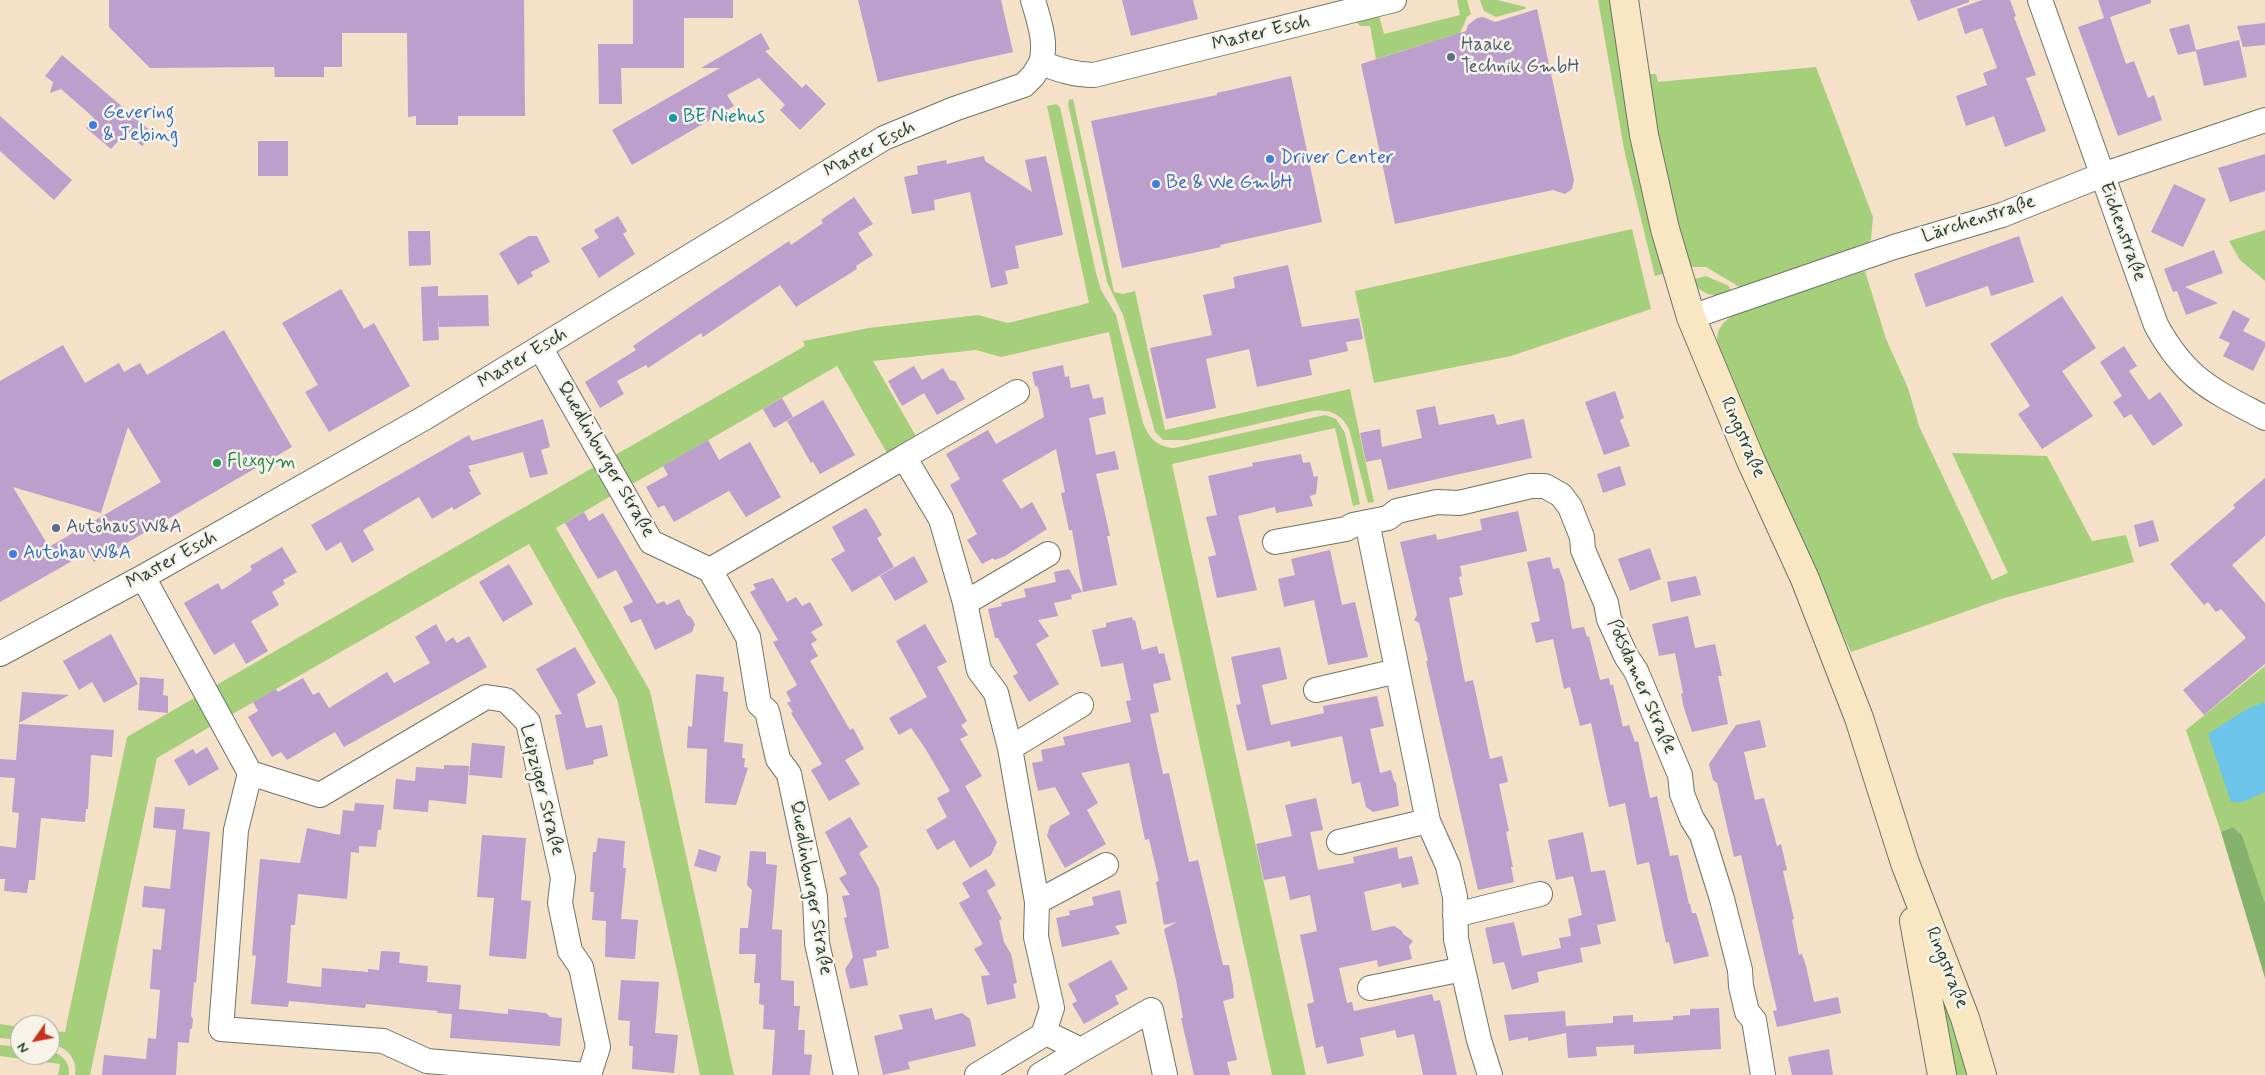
<!DOCTYPE html>
<meta charset="utf-8">
<style>
body{margin:0}
#map{position:relative;width:2265px;height:1075px;overflow:hidden;background:#f5e0c8;font-family:Mynerve,sans-serif}
canvas{display:block}
.north{position:absolute;left:10px;top:1015px;width:50px;height:50px;box-sizing:border-box;background:#f7f3e8;border:1px solid #a1aaa0;border-radius:50%;rotate:237deg;font-size:14px;font-weight:700;line-height:20px;text-align:center;color:#1f3d34}
.north::after{content:'';display:block;margin:auto;width:18px;height:22px;background:#c8321e;clip-path:polygon(50% 0,100% 100%,50% 72%,0 100%)}
</style>
<div id="map">
<canvas width="2265" height="1075"></canvas>
<div class="north">N</div>
</div>
<script>
const context = document.querySelector('canvas').getContext('2d');
context.lineJoin = 'round';
function paint(path, color) { context.fillStyle = color; context.fill(path, 'evenodd'); }
function strokePath(path, color, width, dash) { context.strokeStyle = color; context.lineWidth = width; context.lineCap = dash ? 'butt' : 'round'; context.setLineDash(dash || []); context.stroke(path); }
function write(font, color, halo, rows, align = 'center') {
  context.font = font + ' Mynerve,sans-serif'; context.lineWidth = 5; context.setLineDash([]); context.textBaseline = 'middle'; context.strokeStyle = halo; context.fillStyle = color; for (const [text, x, y, turn = 0] of rows) {
    context.save(); context.translate(x, y); context.rotate((+turn || 0) * Math.PI / 180); context.textAlign = isNaN(turn) ? turn : align; if (halo) context.strokeText(text, 0, 0); context.fillText(text, 0, 0); context.restore();
  }
}
paint(new Path2D(`
 M1457,0H1467L1471,14L1467,17L1460,33L1376,59L1370,26H1360L1356,22L1379,16L1384,34L1460,15Z
 M1480,0H1497L1526,7L1525,9L1496,17L1484,11Z
 M1598,0H1613L1666,273L1655,276L1625,154Z
 M1816,67L1873,217L1871,239L1867,245L1743,289L1706,267H1689L1656,133L1646,74H1656L1658,82Z
 M1073,99L1114,292L1123,294L1135,291L1165,430L1350,389L1374,502L1368,503L1349,429C1341,414 1330,409 1313,411L1187,440H1163L1155,432L1123,315L1107,282L1068,104L1069,100Z
 M1056,104L1060,107L1096,273L1101,290L1116,315L1143,423C1149,438 1157,447 1174,448L1325,415L1336,419L1345,433L1360,504L1353,506L1335,428L1172,464L1306,1075H1272L1109,332L1001,357L976,350L873,361L917,438L888,455L837,366L627,487L610,458L805,346L803,341L869,328L978,315L1008,323L1089,303L1047,106Z
 M1632,229L1651,309L1511,356L1374,383L1355,291Z
 M2265,230V281L2240,260L2229,241Z
 M1865,271L1886,339L1908,388L1919,426L1992,580L2008,573L1952,453L2047,456L2092,541L2126,535L2134,562L2001,599L1851,652L1729,379C1720,354 1705,331 1735,314Z
 M1706,276L1729,286L1731,293C1713,298 1702,295 1691,280Z
 M594,467L611,496L556,528L650,691L734,1075H700L617,699L529,544L229,716L213,687Z
 M2265,666V903L2242,835L2233,827L2221,832L2186,730Z
 M196,697L213,725L157,758L90,1075H75C78,1058 66,1047 50,1043V1031L65,1032L127,737Z
 M1943,994L1974,1075H1950L1939,997Z
 M0,1024L20,1027V1040L0,1038Z
 M0,1045L20,1047V1055H50V1050L52,1051C63,1056 70,1062 69,1075H58L60,1064L0,1056Z`), '#a5cf7b');
paint(new Path2D(`
 M2233,827L2242,835L2265,903V978L2221,832Z`), '#84b26b');
paint(new Path2D(`
 M2265,702V792L2243,802H2231L2208,734L2247,709Z`), '#6cc4ea');
paint(new Path2D(`
 M109,0H524L525,116H458V125H416V116L408,117L407,33H342V67H324V77H275L274,67L150,68L109,27Z
 M633,0H733V18H684V68H621L622,104H599L598,44H633Z
 M858,0H1001L1013,52L878,82Z
 M1122,0H1193L1198,19L1131,36Z
 M1910,0H1969V2L1918,21Z
 M1982,0H2010L2016,16L2014,17L2036,75L2026,78L2046,131L2005,147L1994,116L1966,126L1956,96L1987,85L1983,73L1997,68L1982,28L1965,34L1957,9Z
 M2098,0H2151V3L2110,17L2126,64L2134,61L2148,98L2154,95L2162,120L2118,136L2078,27L2104,18Z
 M1537,9L1574,180L1572,189L1565,194L1553,190L1395,224L1361,64L1466,31L1468,25L1477,18L1483,17L1495,22Z
 M2265,23V45L2243,47L2237,26Z
 M2189,24L2196,50L2239,40L2247,77L2204,86L2196,51L2178,55L2169,29Z
 M761,33L770,49L765,51L802,88L806,84L826,104L800,130L780,110L785,105L759,78L727,95L734,106L632,165L612,130L720,68H701Z
 M62,55L154,134L142,146L126,132L111,149L86,128L94,118L61,89L50,93L53,82L45,76Z
 M1291,76L1322,222L1220,245L1221,247L1122,268L1091,121L1217,95V93Z
 M0,116L72,180L54,200L0,151Z
 M258,141H288V176H258Z
 M2265,154V191L2230,202L2218,168Z
 M984,156L985,161L1032,192L1025,160L1046,156L1063,235L1015,246L1019,268L1005,271L1008,284L991,288L970,192L934,200L935,210L912,214L904,177L918,174L917,166L946,160L947,164Z
 M2174,184L2206,199L2183,247L2151,232Z
 M854,197L873,224L858,233L873,255L856,266L857,269L796,307L780,285L703,337L701,333L648,368L646,365L617,381L624,394L600,408L585,382L636,350L633,346L693,305L789,241L791,245L823,223L821,220Z
 M618,216L627,231L623,234L635,254L599,278L581,248L599,238L594,230Z
 M408,231H430L431,265L409,266Z
 M529,236H537L550,262L531,272L533,276L518,285L499,253Z
 M2019,236L2034,282L1991,296L1988,286L1926,307L1914,274Z
 M2214,250L2223,273L2185,287L2218,303L2186,315L2177,291L2173,292L2164,269Z
 M1288,265L1302,327L1359,318L1363,339L1346,342L1348,351L1309,360L1312,375L1257,387L1249,349L1206,359L1216,408L1166,419L1150,348L1212,335L1203,295L1235,288L1233,277Z
 M438,286V296L488,295L489,326L439,327L438,319L439,340L423,341L421,287Z
 M341,289L364,329L374,323L410,386L329,432L305,392L318,385L282,323Z
 M2062,296L2096,348L2062,371L2093,416L2042,449L2018,414L2030,406L1990,344Z
 M2233,310L2250,319L2243,331L2265,342V347L2253,371L2223,356L2230,343L2219,338Z
 M224,330L292,447L94,562L88,552L0,602V381L63,345L85,383L119,363L124,372L140,363L147,375ZM128,427L161,482L49,547L13,487L101,513Z
 M2124,346L2137,366L2129,371L2149,400L2160,392L2183,425L2153,446L2131,414L2124,418L2113,402L2122,396L2100,362Z
 M1063,365L1065,377L1069,376L1071,388L1089,384L1093,399L1103,397L1106,414L1089,418L1096,455L1115,451L1119,469L1096,474L1110,536H1107L1117,585L1083,592L1072,530H1069L1061,493L1065,492L1056,449L1002,480L1021,509L1032,502L1047,529L1005,556L995,560L993,558L982,564L967,540L977,534L950,485L960,479L946,454L988,430L996,444L1044,417L1038,387L1035,386L1032,372Z
 M914,366L922,380L943,368L950,380L955,381L965,399L937,415L924,393L902,406L888,381Z
 M1615,391L1624,418L1620,420L1630,446L1604,455L1585,402Z
 M782,398L793,417L774,428L763,409Z
 M823,400L855,455L820,474L813,462L811,463L787,421Z
 M1435,406L1439,425L1494,414L1497,425L1524,419L1532,458L1388,490L1381,459L1366,462L1360,433L1380,429L1382,447L1422,438L1416,410Z
 M543,419L550,447L541,450L548,474L530,478L523,452L468,466L471,471L469,472L481,494L454,510L452,507L432,519L419,497L363,530L374,550L352,563L341,542L326,551L311,525L469,435L472,441Z
 M708,440L719,460L750,442L781,497L746,517L729,491L674,522L664,505L658,508L646,487L668,475L663,466Z
 M1301,454L1303,463L1310,462L1314,477L1318,476L1316,494L1310,496L1313,506L1276,513L1275,507L1238,516L1257,590L1217,598L1208,557L1216,555L1206,517L1217,515L1208,476L1253,466L1252,463Z
 M1620,466L1626,485L1603,493L1597,474Z
 M2265,478V536L2232,565L2265,603V664L2204,715L2183,690L2246,638L2221,609L2216,612L2208,602L2204,605L2170,564L2235,508L2233,505Z
 M866,508L882,535L877,538L894,567L852,592L831,559L845,551L832,527Z
 M1518,511L1527,551L1460,566L1462,576L1459,577L1463,595L1449,598L1465,682L1473,680L1490,759L1502,756L1508,782L1499,784L1509,831L1506,832L1513,867H1511L1514,882L1478,890L1426,661H1428L1419,623L1414,620L1417,615L1400,542L1436,534L1437,540L1482,530L1480,519Z
 M584,512L589,521L603,513L657,604L664,601L667,605L679,599L687,615L691,617L695,624L692,632L655,650L641,619L631,623L623,607L633,602L616,570L598,579L565,523Z
 M2153,520L2159,541L2139,547L2134,525Z
 M282,547L297,572L283,580L285,584L272,592L279,605L251,621L268,651L246,664L234,643L214,655L184,603L218,583L222,590L252,570L250,566Z
 M1650,548L1661,579L1630,591L1618,559Z
 M1330,550L1342,605L1355,602L1368,657L1328,665L1314,600L1284,607L1278,579L1295,575L1291,559Z
 M914,556L928,582L895,601L880,576Z
 M1550,557L1553,569L1559,568L1564,582L1572,629L1584,627L1587,637L1589,636L1600,680L1609,678L1610,685H1613L1623,727L1629,725L1635,742L1638,741L1650,798L1657,796L1670,856L1678,855L1689,904H1690L1692,913H1696L1709,956L1674,964L1669,942L1666,943L1649,862L1637,865L1625,803L1609,807L1591,723L1580,726L1570,687L1564,689L1553,639L1536,643L1531,623L1540,621L1527,562Z
 M509,564L533,604L503,622L479,582Z
 M1069,569L1082,592L1071,595L1072,599L1054,603L1058,616L1038,620L1049,636L1036,644L1059,684L1029,702L1013,676L1018,673L998,638H995L988,609L1002,606L1001,603L1026,597L1024,589L1056,582L1054,572Z
 M1696,576L1701,595L1671,602L1667,582Z
 M773,578L787,602L796,597L802,606L810,602L823,625L811,632L817,640L811,644L818,656L810,661L850,730L853,728L864,749L845,760L860,784L829,801L811,770L822,764L791,713L793,712L787,703L791,701L786,692L797,685L773,642L778,640L750,592L756,589L753,584Z
 M1688,616L1695,648L1715,644L1722,676H1718L1728,724L1692,732L1684,708L1681,694L1683,693L1675,653L1659,656L1652,624Z
 M1132,617L1133,621L1135,620L1142,650L1157,646L1159,654L1164,653L1171,680L1153,684L1159,712L1150,714L1163,774L1169,773L1189,862L1198,860L1223,965H1229L1233,987L1234,998L1223,1001L1237,1060L1227,1062L1230,1075H1194L1181,1018H1183L1176,980L1164,929L1177,922L1164,925L1156,882L1159,881L1149,839L1145,840L1129,763L1081,773L1098,803L1087,810L1106,844L1065,868L1047,836L1050,826L1070,814L1055,787L1038,791L1032,763L1043,761L1041,750L1065,745L1063,737L1131,722L1126,701L1131,700L1123,663L1101,667L1092,630L1106,627V623Z
 M436,624L446,642L453,637L457,643L469,636L487,667L344,747L335,732L287,760L281,752L272,757L248,717L258,711L253,702L276,689L278,692L303,678L313,695L319,692L329,708L387,672L394,683L430,663L415,637Z
 M925,624L947,662L937,667L967,721L961,725L968,735L960,739L982,776L965,786L997,842L991,855L970,868L954,840L937,850L926,830L947,817L937,798L950,791L925,748L911,728L899,735L889,718L927,697L896,641Z
 M111,634L138,684L104,703L92,682L79,690L63,661Z
 M575,647L596,683L577,694L586,728L602,725L608,756L593,760L594,764L566,770L555,715L562,714L536,669Z
 M1280,647L1287,679L1262,685L1271,725L1324,713L1323,706L1377,696L1384,726L1370,729L1380,773L1391,770L1394,781L1396,783L1399,806L1373,812L1366,807L1360,782L1352,784L1342,736L1291,747L1290,741L1247,751L1236,705L1241,704L1231,657Z
 M696,674L724,677L723,691L728,692L724,742L743,744L742,758H745L744,767L748,768L736,805L705,803L707,749L687,748L688,726L692,727Z
 M140,677L164,679L163,695L168,696V713L138,710Z
 M22,692L69,695L19,723Z
 M1760,720L1766,747L1744,752L1755,800L1764,798L1777,846L1781,844L1787,870L1783,871L1794,919L1792,920L1799,955L1802,954L1806,966L1814,1002L1838,997L1841,1013L1777,1027L1773,1011L1777,1010L1741,855L1734,857L1717,783L1713,780L1709,764L1736,725Z
 M19,724L114,730L112,757L91,755L88,809H86L85,822L41,818L35,880H29L27,893L4,891L5,879H0V846L16,848L19,813L12,812L15,778L0,777V759L16,760Z
 M472,743L505,746L502,778L469,775Z
 M207,747L219,769L189,786L174,760L193,749L196,754Z
 M444,765L469,766L466,804L429,800L428,812L393,809L396,779L415,781L416,767L444,769Z
 M1316,798L1323,830L1310,832L1318,870L1354,863L1353,857L1397,847L1399,859L1412,856L1419,884L1402,888L1401,883L1364,892L1372,931L1394,926L1402,931L1403,934L1413,941L1409,946L1412,959L1378,967L1377,960L1339,968L1347,1003L1352,1002L1354,1011L1432,994L1434,1001L1440,1000L1457,1075H1423L1414,1034L1397,1038L1395,1030L1360,1038L1364,1056L1327,1064L1323,1046L1316,1048L1307,1004L1314,1002L1300,935L1317,931L1310,895L1290,900L1285,876L1264,880L1256,844L1292,836L1285,805Z
 M355,803L384,805L381,830H378L376,847L359,846V853L351,852L347,899L298,894L295,925H291L287,983L321,987L322,968L368,972V969L379,970L381,951L400,952L399,963L428,966L427,982L461,985L459,1009L508,1014V1009L546,1013L550,1017L562,1018L560,1046L450,1038L452,1014L437,1013L438,1011L366,1004L365,1008L289,1001L288,1007L251,1004L256,956L252,955L260,859L300,863L307,828L340,835L343,810L354,811Z
 M155,807L185,809L183,829L210,832L196,983L194,982L191,1016L193,1019L192,1028L190,1030L189,1043L178,1042L176,1075H102L104,1055L146,1059L148,1038L156,1039L160,990L150,989L153,949L161,950L165,909L142,907L144,886L170,889L176,830L153,828Z
 M850,817L868,847L859,853L879,888L889,948L876,951L877,956L863,959L868,985L850,989L845,969L853,957L844,918L847,917L842,896L850,895L839,878L847,874L825,832Z
 M1583,832L1591,872L1605,870L1616,921L1597,925L1601,944L1580,948L1583,962L1537,972L1539,982L1512,990L1504,962L1493,964L1485,928L1514,922L1522,956L1561,948L1559,938L1571,936L1568,919L1582,915L1573,876L1556,880L1548,840Z
 M482,835L526,838L521,900L531,901L526,959L489,956L494,898L477,897Z
 M598,838L625,841L623,868H626L621,919L638,920L635,959L605,957L606,921L592,920L594,892H590L593,852H596Z
 M699,849L721,856L716,872L694,866Z
 M750,851L766,852V864L777,865L772,929L782,930L781,980L794,981V1006H800L798,1030H805L804,1054L812,1055L810,1075H772L775,1030L763,1029L764,1005L759,1004L760,983H754L756,954H739L740,928H748L752,890L747,885Z
 M986,869L996,885L987,891L1002,919L999,920L1004,942L1011,954L1017,983L1013,984L1016,998L987,1005L981,976L990,975L974,949L983,944L959,903L970,897L962,883Z
 M1120,890L1127,923L1115,926L1120,934L1062,947L1056,918L1070,915L1069,911L1094,905L1092,897Z
 M1111,960L1128,989L1115,996L1119,1004L1084,1024L1072,1004L1077,1001L1068,984Z
 M621,980L659,982L655,1033L678,1035L674,1073L632,1069L633,1046H629L630,1021L618,1020Z
 M932,1008L935,1020L962,1013L970,1019L976,1046L908,1062L910,1069L883,1075L874,1036L903,1029L899,1015Z
 M1719,1008L1721,1049L1634,1054V1045L1596,1047L1597,1056L1568,1058L1566,1033L1528,1041V1037L1509,1041L1504,1015L1565,1011L1566,1026L1613,1023V1016L1633,1015V1022L1673,1020V1016L1690,1015V1009Z
 M1829,1049L1833,1075H1792L1788,1057Z`), '#bc9fcd');
const minor = new Path2D(`
 M1033,0C1039,21 1047,42 1041,63
 M2040,0L2156,325C2186,380 2212,390 2265,418
 M1691,317L1894,247L2002,215L2102,175L2265,120
 M541,349L651,542L710,570L748,637L759,704L767,711L778,759L789,774L815,897L817,943L846,1075
 M904,457L1017,392
 M1367,522L1428,821L1448,866L1455,897L1456,939L1479,1040L1490,1075
 M1275,542L1346,529L1353,525L1388,518L1397,511L1437,502L1459,503L1531,486H1545L1561,495L1570,507L1582,537L1583,550L1606,603L1609,619L1626,656L1636,671L1680,775L1682,794L1692,819L1702,835L1722,899L1740,970L1741,986L1747,1012L1754,1020L1763,1075
 M710,570L904,457L941,519L965,603L979,670L996,693L1010,748L1037,902L1036,937L1052,1008L1043,1035L977,1075
 M143,577L250,773L236,830L221,1029L383,1041L427,1061L586,1075
 M965,603L1048,554
 M0,654L143,577L426,417L884,138L954,109L1024,85L1033,76L1041,63C1059,70 1075,75 1094,75L1394,0
 M1316,690L1397,671
 M1010,748L1081,705
 M250,773L320,795L486,697L506,700L528,722L563,878L560,903L570,951L581,967L598,1047L589,1075
 M1339,842L1428,821
 M1037,902L1106,865
 M1455,915L1540,894
 M1370,988L1463,969
 M1044,1032L1081,1050L1151,1010L1165,1075
 M1040,1075L1081,1050`);
const secondary = new Path2D(`
 M1624,0L1644,135L1665,229L1691,317L1751,461L1805,579L1859,718L1905,863L1965,1018L1982,1075
 M1914,921L1942,1075`);
strokePath(minor, '#6a7668', 26);
strokePath(secondary, '#6a7668', 30);
strokePath(minor, '#fff', 24);
strokePath(secondary, '#f9e7c3', 28);
for (const [x, y, r, color] of [
 [1451,57,5,"#5c6f8a"],
 [673,118,5,"#0f9aa8"],
 [93,125,5,"#3f7fe0"],
 [1270,159,5,"#3f7fe0"],
 [1156,184,5,"#3f7fe0"],
 [217,463,5,"#2e9e5b"],
 [56,528,5,"#5c6f8a"],
 [13,554,5,"#3f7fe0"]
]) { const dot = new Path2D(); dot.arc(x, y, r, 0, 2 * Math.PI); context.fillStyle = color; context.fill(dot); strokePath(dot, '#f7f3e8', 2); }
write('19px', '#1f3d34', '#f7f3e8', [
 ["Master Esch",1261,34,-14],
 ["Master Esch",870,150,-28],
 ["Lärchenstraße",1979,220,-18],
 ["Eichenstraße",2122,232,70],
 ["Master Esch",523,359,-31],
 ["Ringstraße",1742,438,66],
 ["Quedlinburger Straße",605,460,60],
 ["Master Esch",172,561,-29],
 ["Potsdamer Straße",1641,687,66],
 ["Leipziger Straße",541,790,76],
 ["Quedlinburger Straße",810,888,80],
 ["Ringstraße",1946,968,68]
]);
write('19px', '#4e5e75', '#f7f3e8', [
 ["Haake",1461,46],
 ["Technik GmbH",1461,68],
 ["Autohaus W&A",66,528]
], 'left');
write('19px', '#366cbe', '#f7f3e8', [
 ["Gevering",103,114],
 ["& Jebing",103,136],
 ["Driver Center",1280,159],
 ["Be & We GmbH",1166,184],
 ["Autohau W&A",23,554]
], 'left');
write('19px', '#0d838f', '#f7f3e8', [
 ["BE Niehus",683,118]
], 'left');
write('19px', '#27864d', '#f7f3e8', [
 ["Flexgym",227,463]
], 'left');
</script>
